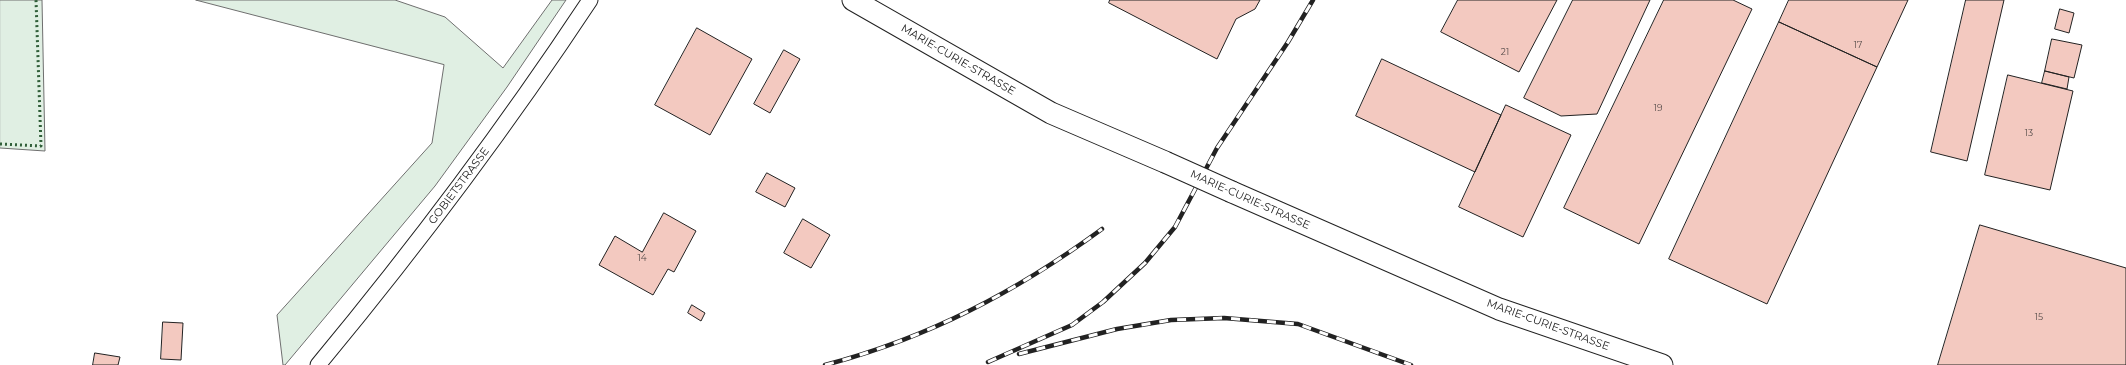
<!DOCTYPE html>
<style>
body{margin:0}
canvas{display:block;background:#fff}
</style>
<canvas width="2126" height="365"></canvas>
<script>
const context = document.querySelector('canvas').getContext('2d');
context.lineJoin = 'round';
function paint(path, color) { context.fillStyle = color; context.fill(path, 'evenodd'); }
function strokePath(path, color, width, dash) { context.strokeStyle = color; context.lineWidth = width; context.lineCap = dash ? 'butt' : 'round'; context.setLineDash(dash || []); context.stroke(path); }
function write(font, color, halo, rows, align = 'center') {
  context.font = font + ' Montserrat,sans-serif'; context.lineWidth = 3; context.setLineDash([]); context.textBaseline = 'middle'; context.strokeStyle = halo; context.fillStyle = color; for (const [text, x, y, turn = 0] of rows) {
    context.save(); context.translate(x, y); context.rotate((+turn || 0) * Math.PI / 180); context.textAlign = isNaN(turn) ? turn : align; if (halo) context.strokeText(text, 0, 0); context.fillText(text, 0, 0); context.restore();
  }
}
const green = new Path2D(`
 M0,0H42L45,151L0,148Z
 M196,0H395L445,17L503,68L552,0H566L507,87L435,186L285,365H283L277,315L432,143L444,65Z`);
paint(green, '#e0efe3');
strokePath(green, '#6f6f6f', 1);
const building = new Path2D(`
 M1110,0H1260L1255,9L1236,19L1217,59L1109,3Z
 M1458,0H1557L1519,72L1441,32Z
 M1573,0H1650L1597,114L1561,116L1524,98Z
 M1664,0H1733L1752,9L1639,244L1564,208Z
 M1789,0H1908L1877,67L1779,22Z
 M1966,0H2004L1967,161L1931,152Z
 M2060,9L2074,13L2069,33L2055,29Z
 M1779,22L1877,67L1767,304L1669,259Z
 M697,28L752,59L710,135L655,105Z
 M2052,39L2082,45L2074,78L2045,71Z
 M784,50L800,59L770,113L754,104Z
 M1382,59L1501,115L1475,172L1356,116Z
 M2045,71L2069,77L2067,89L2042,83Z
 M2008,75L2073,91L2050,190L1985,175Z
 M1506,105L1571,135L1523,237L1459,207Z
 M767,173L795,188L785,207L756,192Z
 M664,213L696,231L674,272L668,269L653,295L599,265L615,236L642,252Z
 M803,219L830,235L811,268L784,253Z
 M1980,225L2126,268V365H1938Z
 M692,305L705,313L701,321L688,313Z
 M163,322L183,323L181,360L161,359Z
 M95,353L120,357L118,365H93Z`);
paint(building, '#f3c9c0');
strokePath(building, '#222', 1);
const street = new Path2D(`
 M318,365C415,248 506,127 590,0`);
const secondary = new Path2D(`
 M853,0L1051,113L1165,162
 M1232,192L1499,309L1662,365`);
strokePath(street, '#222', 17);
strokePath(secondary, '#222', 23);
strokePath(street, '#fff', 15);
strokePath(secondary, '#fff', 21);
const rail = new Path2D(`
 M1019,354L1117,329L1171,320L1224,318L1298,324L1411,365
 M988,362L1072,325L1103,302L1145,263L1175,227L1217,148L1288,42L1313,0
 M825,365C928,338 1016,292 1102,229`);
strokePath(rail, '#222', 4.5);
strokePath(rail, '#fff', 3, [9]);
const secondaryBridge = new Path2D(`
 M1165,162L1232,192`);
strokePath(secondaryBridge, '#222', 23, []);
strokePath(secondaryBridge, '#fff', 21);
strokePath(new Path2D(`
 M0,144L41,146L36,0`), '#2f5e38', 3, [2, 3]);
write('9px', '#564c4a', null, [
 ["17",1858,45],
 ["21",1505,52],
 ["19",1658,108],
 ["13",2029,133],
 ["14",642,258],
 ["15",2039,317]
]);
write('11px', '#222', '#fff', [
 ["MARIE-CURIE-STRASSE",958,60,30],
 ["GOBIETSTRASSE",459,186,-53],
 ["MARIE-CURIE-STRASSE",1250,200,24],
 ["MARIE-CURIE-STRASSE",1548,325,20]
]);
</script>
